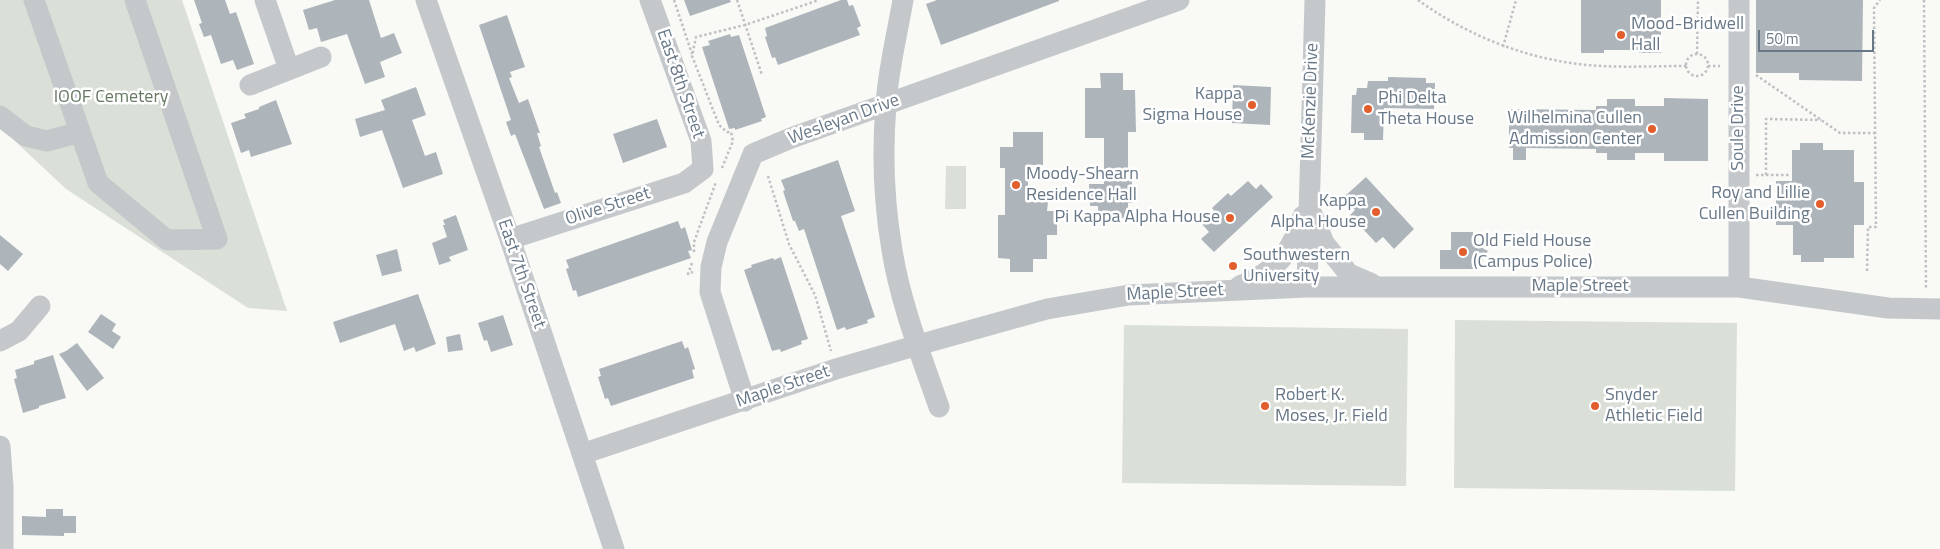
<!DOCTYPE html>
<style>
body{margin:0}
#map{position:relative;width:1940px;height:549px;overflow:hidden;background:#f9f9f6;font-family:"Titillium Web",sans-serif}
canvas{display:block}
.scale{position:absolute;left:1758px;top:30px;width:116px;height:22px;box-sizing:border-box;border:2px solid #687887;border-top:0;padding-left:6px;font-size:15px;line-height:18px;white-space:nowrap;color:#687887;-webkit-text-stroke:4px #fff;paint-order:stroke}
</style>
<div id="map">
<canvas width="1940" height="549"></canvas>
<div class="scale">50 m</div>
</div>
<script>
const context = document.querySelector('canvas').getContext('2d');
context.lineJoin = 'round';
function paint(path, color) { context.fillStyle = color; context.fill(path, 'evenodd'); }
function strokePath(path, color, width, dash) { context.strokeStyle = color; context.lineWidth = width; context.lineCap = dash ? 'butt' : 'round'; context.setLineDash(dash || []); context.stroke(path); }
function write(font, color, halo, rows, align = 'center') {
  context.font = font + ' "Titillium Web",sans-serif'; context.lineWidth = 5; context.setLineDash([]); context.textBaseline = 'middle'; context.strokeStyle = halo; context.fillStyle = color; for (const [text, x, y, turn = 0] of rows) {
    context.save(); context.translate(x, y); context.rotate((+turn || 0) * Math.PI / 180); context.textAlign = isNaN(turn) ? turn : align; if (halo) context.strokeText(text, 0, 0); context.fillText(text, 0, 0); context.restore();
  }
}
paint(new Path2D(`
 M0,0H182L287,311L248,308L66,189L0,127Z
 M946,166H966V209H945Z
 M1455,320L1737,323L1735,491L1454,488Z
 M1124,325L1408,329L1406,486L1122,483Z`), '#dae0d7');
paint(new Path2D(`
 M194,0H225L230,14L236,12L254,64L237,70L233,60L221,64L211,35L204,37L199,24L202,23Z
 M335,0H369L381,38L394,33L402,53L380,62L385,77L365,84L347,34L321,42L317,28L309,30L303,10Z
 M684,0H730L731,2L690,16Z
 M841,0H847L849,6L853,5L861,26L857,28L860,35L778,65L775,57L772,58L765,37L767,36L765,28Z
 M937,0H1059V1L941,45L926,4Z
 M1581,0H1661V53H1639V50H1604V53H1581Z
 M1756,0H1863L1862,81L1799,80V73H1756Z
 M507,15L525,67L510,72L512,77L509,78L519,103L528,99L540,133H537L541,146L539,147L555,193L557,192L561,203L544,209L515,134L511,136L506,122L511,120L479,25Z
 M730,34L731,37L739,35L766,117L761,119L762,121L735,130V128L729,129L702,47L710,45L708,41Z
 M1100,73H1123V90H1135L1136,132H1128V180L1132,179V203H1128V218H1098V206H1090L1089,184H1104V138H1085V88H1101Z
 M1388,77L1426,78V83H1435L1434,109L1384,108L1383,140H1364V133H1351L1352,95H1356L1357,88H1367L1368,81H1388Z
 M1233,85L1271,87L1270,125L1232,123Z
 M416,87L426,115L412,120L425,156L436,152L443,174L403,188L382,130L360,137L355,119L385,110L381,100Z
 M1664,98L1708,99V161H1664V153H1635V160H1607V153H1596V149L1526,148V160H1513V148H1509V109L1596,110V106H1607V99H1635V106H1664Z
 M276,100L292,144L251,157L249,150L241,153L231,123L246,118L244,114L259,109V107Z
 M657,119L667,147L623,163L613,134Z
 M1013,132H1043V165H1028V202H1048L1047,211H1057V235H1047V259H1033V272H1010V259L998,258V215H1005V168H1000V147H1013Z
 M1800,143H1823V150H1854V182H1864V225H1854V258H1824V262H1801V255H1793V225H1776V181H1792V150H1800Z
 M838,160L855,211L841,216L875,317L867,320L868,323L846,330L845,327L837,330L804,229L799,231L795,221H793L783,191L785,190L781,180Z
 M1366,177L1414,229L1394,249L1383,237L1376,243L1350,215L1355,210L1344,197Z
 M1248,181L1256,189L1261,184L1273,197L1214,252L1201,239L1209,232L1202,224L1215,212L1212,208L1228,193L1231,196Z
 M456,215L468,250L449,257L451,261L439,265L432,243L447,237L443,225H445L443,220Z
 M678,221L681,229L685,227L692,250L688,251L691,258L578,297L576,290L573,291L566,269L569,268L566,260Z
 M1451,232H1473V243L1488,251L1482,261V269H1440V250H1451Z
 M0,235L23,254L8,271L0,264Z
 M397,249L402,271L382,276L376,255Z
 M781,257L808,339L801,341L802,344L781,352L780,349L772,351L744,270L752,267L751,265L773,258L774,260Z
 M418,294L436,344L416,352L414,347L404,351L395,324L340,343L333,322Z
 M101,314L116,324L112,331L121,337L113,349L88,332Z
 M503,315L513,345L491,352L487,340L484,341L478,323Z
 M460,334L463,350L448,352L446,337Z
 M682,341L685,349L688,347L695,369L692,370L694,378L611,406L608,398L605,399L598,377L601,376L599,369Z
 M77,343L104,378L87,391L59,354L66,351Z
 M53,355L66,398L39,406V408L23,413L14,379L17,378L15,370L34,364V361Z
 M46,509H63V516H76V533H64V536L22,535V516L46,517Z`), '#adb5bb');
strokePath(new Path2D(`
 M674,0L692,54
 M737,0L762,75
 M1418,0C1468,36 1526,59 1587,65C1620,68 1654,66 1687,66
 M1924,0L1926,289
 M1503,47L1516,0
 M1697,54L1698,0
 M1686 65a11 11 0 1 1 22 0a11 11 0 1 1-22 0Z
 M1708,66H1720
 M1756,75L1840,133H1877
 M722,168L733,141L731,132H727L719,125L692,56L696,37L745,25L819,0
 M1756,175H1789
 M1766,175V119L1821,120
 M768,176L789,244L815,295L831,351
 M694,252V242L716,182
 M692,263L688,274L693,272
 M1867,271L1868,227H1876L1874,8L1880,0`), '#bec0c3', 2.5, [2.5, 2.5]);
strokePath(new Path2D(`
 M34,0L98,183L167,240L217,239L135,0
 M265,0L289,69
 M426,0L510,239L614,549
 M903,0C897,35 888,70 886,105C882,153 884,203 892,250C900,302 922,358 939,407
 M1739,0V287
 M250,85L321,57
 M0,116L26,136L47,141L80,132
 M1312,214L1324,243L1349,274L1372,284
 M510,239L684,183L703,169L701,141L650,0
 M1240,286C1277,270 1290,255 1303,216
 M1307,287L1315,0
 M0,341L19,331L40,306
 M745,401L710,292L711,267L717,242L753,154L791,138L1179,0
 M0,446L3,487V549
 M582,454L836,369L918,345L1047,309L1129,295L1307,287H1739L1888,308L1940,309`), '#c4c8cb', 21);
for (const [x, y, r, color] of [
 [1621,35,5,"#e25e2d"],
 [1252,105,5,"#e25e2d"],
 [1368,109,5,"#e25e2d"],
 [1652,129,5,"#e25e2d"],
 [1016,185,5,"#e25e2d"],
 [1820,204,5,"#e25e2d"],
 [1376,212,5,"#e25e2d"],
 [1230,218,5,"#e25e2d"],
 [1463,252,5,"#e25e2d"],
 [1233,266,5,"#e25e2d"],
 [1265,406,5,"#e25e2d"],
 [1595,406,5,"#e25e2d"]
]) { const dot = new Path2D(); dot.arc(x, y, r, 0, 2 * Math.PI); context.fillStyle = color; context.fill(dot); strokePath(dot, '#fff', 2); }
write('18px', '#687887', '#fff', [
 ["Mood-Bridwell",1631,25],
 ["Hall",1631,46],
 ["Kappa",1242,95,"right"],
 ["Sigma House",1242,116,"right"],
 ["Phi Delta",1378,99],
 ["Theta House",1378,120],
 ["Wilhelmina Cullen",1642,119,"right"],
 ["Admission Center",1642,140,"right"],
 ["Moody-Shearn",1026,175],
 ["Residence Hall",1026,196],
 ["Roy and Lillie",1810,194,"right"],
 ["Cullen Building",1810,215,"right"],
 ["Kappa",1366,202,"right"],
 ["Alpha House",1366,223,"right"],
 ["Pi Kappa Alpha House",1220,218,"right"],
 ["Old Field House",1473,242],
 ["(Campus Police)",1473,263],
 ["Southwestern",1243,256],
 ["University",1243,277],
 ["Robert K.",1275,396],
 ["Moses, Jr. Field",1275,417],
 ["Snyder",1605,396],
 ["Athletic Field",1605,417]
], 'left');
write('18px', '#687887', '#fff', [
 ["East 8th Street",680,84,71],
 ["McKenzie Drive",1311,101,-88],
 ["Wesleyan Drive",844,120,-20],
 ["Soule Drive",1739,128,-90],
 ["Olive Street",608,207,-18],
 ["East 7th Street",521,274,71],
 ["Maple Street",1580,287],
 ["Maple Street",1175,293,-3],
 ["Maple Street",783,387,-19]
]);
write('18px', '#667963', '#fff', [
 ["IOOF Cemetery",111,98]
]);
</script>
